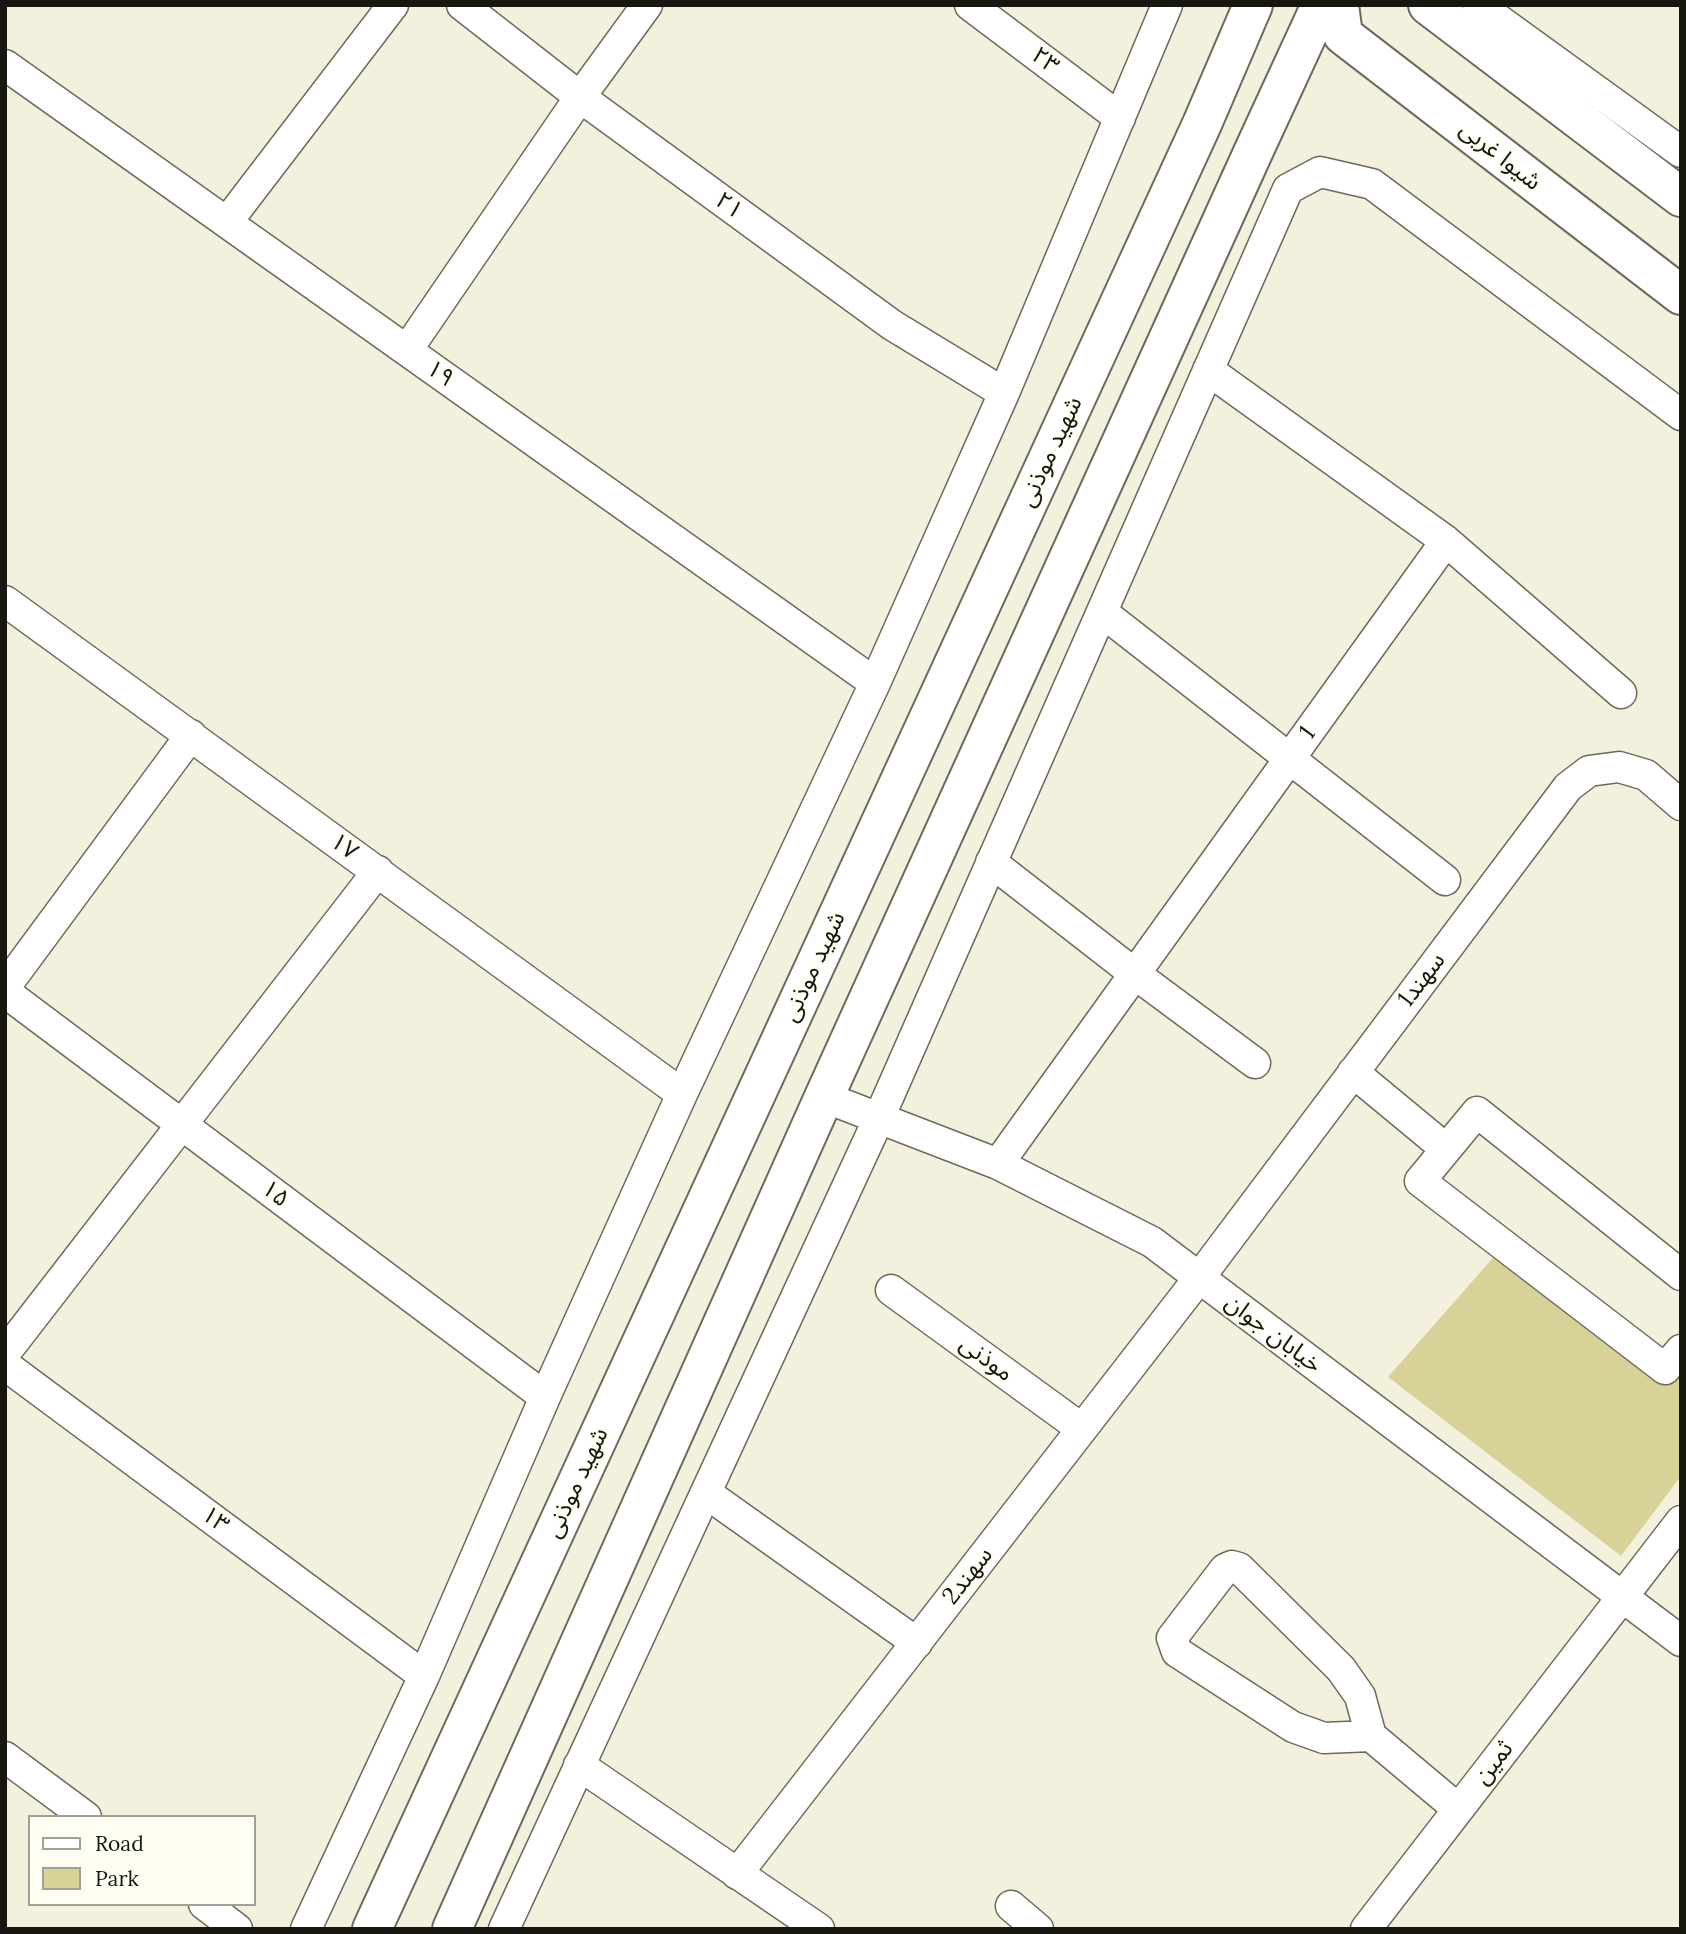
<!DOCTYPE html>
<meta charset="utf-8">
<style>
body{margin:0}
#map{position:relative;width:1686px;height:1934px;overflow:hidden;background:#f3f1de;font-family:Lora,serif}
canvas{display:block}
.frame{position:absolute;inset:0;border:7px solid #17160f;pointer-events:none}
.legend{position:absolute;left:28px;top:1815px;width:228px;height:91px;box-sizing:border-box;background:#fffef2;border:2px solid #a2a197;margin:0;padding:9px 12px;list-style:none;font-size:21px;color:#17160f}
.legend li{display:flex;align-items:center;gap:14px;height:35px}
.legend b{width:35px;border:2px solid #a2a197}
</style>
<div id="map">
<canvas width="1686" height="1934"></canvas>
<div class="frame"></div>
<ul class="legend">
<li><b style="height:9px;background:#fff"></b>Road</li>
<li><b style="height:19px;background:#d8d298"></b>Park</li>
</ul>
</div>
<script>
const context = document.querySelector('canvas').getContext('2d');
context.lineJoin = 'round';
function paint(path, color) { context.fillStyle = color; context.fill(path, 'evenodd'); }
function strokePath(path, color, width, dash) { context.strokeStyle = color; context.lineWidth = width; context.lineCap = dash ? 'butt' : 'round'; context.setLineDash(dash || []); context.stroke(path); }
function write(font, color, halo, rows, align = 'center') {
  context.font = font + ' Lora,"Noto Sans Arabic",serif'; context.lineWidth = 5; context.setLineDash([]); context.textBaseline = 'middle'; context.strokeStyle = halo; context.fillStyle = color; for (const [text, x, y, turn = 0] of rows) {
    context.save(); context.translate(x, y); context.rotate((+turn || 0) * Math.PI / 180); context.textAlign = isNaN(turn) ? turn : align; if (halo) context.strokeText(text, 0, 0); context.fillText(text, 0, 0); context.restore();
  }
}
paint(new Path2D(`
 M1493,1258L1681,1376V1476L1621,1556L1388,1377Z`), '#d8d298');
const street = new Path2D(`
 M462,5L580,97L892,325L1004,393
 M970,5L1120,118
 M1478,5L1681,152
 M5,65L875,683
 M227,222L393,5
 M407,350L580,97L647,5
 M1446,541L1621,693
 M5,601L682,1094
 M1102,612L1445,880
 M991,862L1135,974L1255,1063
 M5,987L191,735
 M5,992L545,1397
 M1353,1072L1446,1149
 M824,1097L998,1164L1152,1242L1681,1641
 M998,1164L1446,541L1208,370
 M1681,1275L1477,1112L1420,1181L1665,1369L1681,1350
 M891,1290L1082,1429
 M5,1353L378,871
 M5,1365L424,1676
 M706,1493L917,1643
 M1371,1736L1324,1738L1293,1727L1177,1652L1172,1638L1225,1569L1232,1566L1239,1568L1341,1669L1360,1696L1371,1736L1458,1809
 M5,1757L86,1817
 M579,1765L819,1929
 M737,1874L1199,1278L1568,787L1589,771L1619,767L1646,775L1681,805
 M204,1904L237,1929
 M1011,1906L1038,1929
 M306,1929L424,1676L545,1397L682,1094L875,683L1004,393L1167,5
 M504,1929L879,1118L1288,189L1320,172L1372,184L1681,415
 M1366,1929L1681,1521`);
const secondary = new Path2D(`
 M1339,5L1343,35L1681,295
 M1428,5L1681,197
 M372,1929L1202,124L1253,5
 M452,1929L824,1097L1255,148L1321,5`);
strokePath(street, '#6c6a59', 33);
strokePath(secondary, '#6c6a59', 42);
strokePath(street, '#fff', 30);
strokePath(secondary, '#fff', 38);
write('24px', '#17160f', '#fffef2', [
 ["۲۳",1045,61,37],
 ["شیوا غربی",1500,156,38],
 ["۲۱",729,206,36],
 ["۱۹",440,374,35],
 ["شهید موذنی",1051,452,-65],
 ["1",1308,733,-54],
 ["۱۷",344,847,36],
 ["شهید موذنی",814,967,-65],
 ["1سهند",1422,980,-53],
 ["۱۵",275,1194,37],
 ["خیابان جوان",1273,1334,37],
 ["موذنی",986,1359,36],
 ["شهید موذنی",577,1483,-65],
 ["۱۳",215,1520,37],
 ["2سهند",968,1576,-52],
 ["ثمین",1494,1763,-52]
]);
</script>
